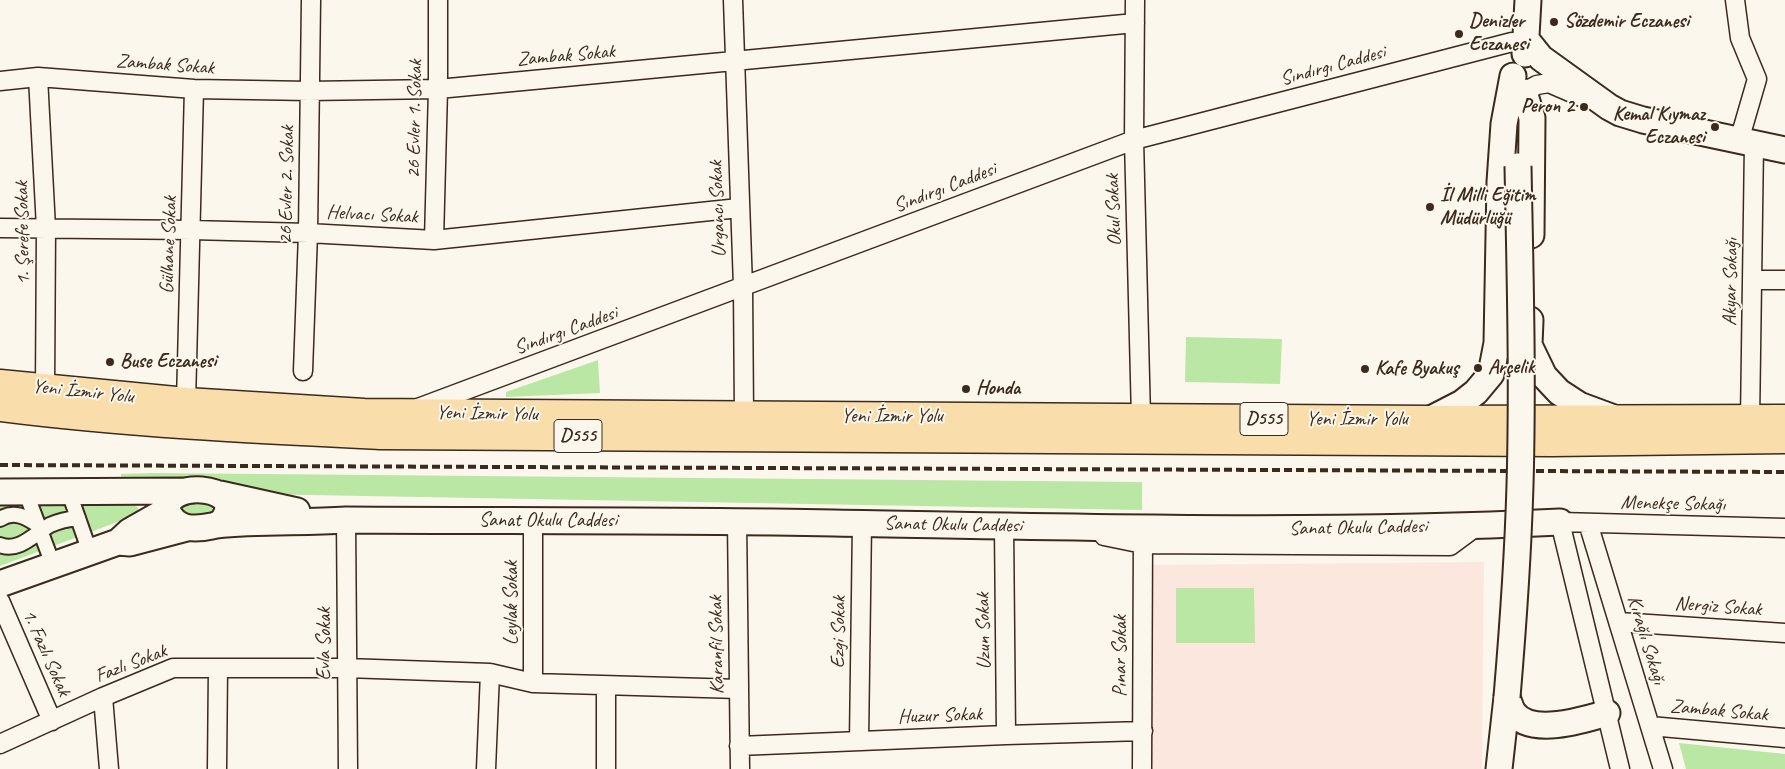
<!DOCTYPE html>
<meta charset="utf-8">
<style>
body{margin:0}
canvas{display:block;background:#fbf7ec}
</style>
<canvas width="1785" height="769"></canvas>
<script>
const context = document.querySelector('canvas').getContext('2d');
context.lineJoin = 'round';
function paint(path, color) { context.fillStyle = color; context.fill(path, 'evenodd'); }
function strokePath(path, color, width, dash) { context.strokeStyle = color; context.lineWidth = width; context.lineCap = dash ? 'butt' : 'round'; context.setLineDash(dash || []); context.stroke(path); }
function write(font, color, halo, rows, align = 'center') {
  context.font = font + ' Caveat,sans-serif'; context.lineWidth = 4; context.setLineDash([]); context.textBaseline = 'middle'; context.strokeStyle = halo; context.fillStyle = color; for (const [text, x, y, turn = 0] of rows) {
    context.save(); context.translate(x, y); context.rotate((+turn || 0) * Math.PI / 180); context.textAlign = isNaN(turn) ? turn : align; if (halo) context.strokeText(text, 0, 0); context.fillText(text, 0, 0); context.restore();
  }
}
paint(new Path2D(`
 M1484,562L1482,769H1152L1150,565Z`), '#fce7de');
paint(new Path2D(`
 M1186,337L1282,339L1280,384L1185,382Z
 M598,360L600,393L506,397V392Z
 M151,473L1142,482V510L253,494L121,481V474Z
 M192,495L221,509L197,520L180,511L179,504Z
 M0,503H132L138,508V512L136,515L0,566Z
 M1176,588H1254L1255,643H1176Z
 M1679,743L1785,754V769H1686Z`), '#bbe7a4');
const pedestrian = new Path2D(`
 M29,501L49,554
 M72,501L86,541
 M0,519C14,510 26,517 38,525
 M0,545C19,553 35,533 50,525C59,521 68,519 78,518`);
const minor = new Path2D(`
 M733,0L743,287L744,416
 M1135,0L1134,140L1141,418
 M1735,0L1740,38L1757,79L1739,141
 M38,77L46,228L45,389
 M0,81L38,77L194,89L309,91L438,89L1135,23
 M1524,92L1537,85L1549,83L1586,99
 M0,228L191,230L308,233L434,240L739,208
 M434,240L438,89V0
 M1752,280H1785
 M303,371L308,233L311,0
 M186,402L194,89
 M418,408L1134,140L1512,42
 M1750,420L1754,144
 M346,520L348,769
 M737,521L740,769
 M533,522V683
 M1588,523L1663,769
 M1004,526L1006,735
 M1104,536L1143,544L1450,546L1477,526
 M0,601L52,721
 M1619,622L1785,633
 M606,686V769
 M103,697L109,769
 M1650,726L1785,738
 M859,741L862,523
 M0,744L103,697L173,668H346L490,673L533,683L739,689
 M739,746L1006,735L1143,731
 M217,769L218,668
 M486,769L490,673
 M1142,769L1143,532
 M1620,769L1560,522L1785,528`);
const secondary = new Path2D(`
 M1525,38L1541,58L1609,107L1620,113L1643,120L1785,150
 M1525,54L1528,0
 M1524,92L1532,118L1531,235
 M1530,320L1529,345L1544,376L1559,392L1579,405L1614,418
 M1429,420L1462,403L1476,392L1491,374L1497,343L1500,182L1504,124L1513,76
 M0,492L185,491
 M220,494L297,511
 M216,525C259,520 303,523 346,520C509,521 672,520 834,523C1076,527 1318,534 1560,522
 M118,542L130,531L167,510C167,480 240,485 226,515C224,521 218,525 212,526C193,530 175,530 167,510
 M0,584L118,542L130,543L187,528
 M1507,697C1509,702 1510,707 1513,712C1530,737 1584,720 1607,713
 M1499,769L1507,697`);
const trunk = new Path2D(`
 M0,384L186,402L364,413L1429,420L1785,419
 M0,407C126,423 254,429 380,435L1552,442L1785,439`);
strokePath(pedestrian, '#3b2a1e', 18);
strokePath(minor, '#3b2a1e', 21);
strokePath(secondary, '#3b2a1e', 29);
strokePath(trunk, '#3b2a1e', 31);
strokePath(pedestrian, '#fbf7ec', 14);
strokePath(minor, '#fbf7ec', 18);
strokePath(secondary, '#fbf7ec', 25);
strokePath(trunk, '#f9deab', 28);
strokePath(new Path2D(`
 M0,465L1785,472`), '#3b2a1e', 4, [8, 4]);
const secondaryBridge = new Path2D(`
 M1507,697C1513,626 1518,555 1520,485C1523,378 1520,272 1518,166`);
strokePath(secondaryBridge, '#3b2a1e', 29, []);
strokePath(secondaryBridge, '#fbf7ec', 25);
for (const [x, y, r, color] of [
 [1554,22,5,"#3b2a1e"],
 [1459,34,5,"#3b2a1e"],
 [1584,107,5,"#3b2a1e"],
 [1715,127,5,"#3b2a1e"],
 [1430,207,5,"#3b2a1e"],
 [110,362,5,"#3b2a1e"],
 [1478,368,5,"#3b2a1e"],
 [1365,369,5,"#3b2a1e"],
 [966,389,5,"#3b2a1e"]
]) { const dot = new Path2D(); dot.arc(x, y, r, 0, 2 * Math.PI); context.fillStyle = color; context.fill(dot); strokePath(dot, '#fbf7ec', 2); }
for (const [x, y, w] of [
 [1264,419,48],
 [578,436,48]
]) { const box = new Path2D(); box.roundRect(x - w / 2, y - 16.5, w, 33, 4); context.fillStyle = '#fbf7ec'; context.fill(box); strokePath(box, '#3b2a1e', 1); }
write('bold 19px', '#3b2a1e', null, [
 ["D555",1264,419],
 ["D555",578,436]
]);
write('bold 20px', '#3b2a1e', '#fbf7ec', [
 ["Denizler",1469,22],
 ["Eczanesi",1469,45],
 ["Sözdemir Eczanesi",1564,22],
 ["Peron 2",1574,107,"right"],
 ["Kemal Kıymaz",1705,115,"right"],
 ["Eczanesi",1705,138,"right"],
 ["İl Milli Eğitim",1440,196],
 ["Müdürlüğü",1440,219],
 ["Buse Eczanesi",120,362],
 ["Arçelik",1488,368],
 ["Kafe Byakuş",1375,369],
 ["Honda",976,389]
], 'left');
write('20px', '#3b2a1e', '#fbf7ec', [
 ["Zambak Sokak",566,56,-5],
 ["Zambak Sokak",165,65,4],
 ["Sındırgı Caddesi",1333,66,-15],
 ["26 Evler 1. Sokak",415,119,-89],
 ["26 Evler 2. Sokak",287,185,-89],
 ["Sındırgı Caddesi",945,188,-21],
 ["Urgancı Sokak",718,209,-92],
 ["Okul Sokak",1114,210,-92],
 ["Helvacı Sokak",372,215,3],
 ["1. Şerefe Sokak",23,233,-91],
 ["Gülhane Sokak",169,245,-88],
 ["Akyar Sokağı",1731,282,-89],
 ["Sındırgı Caddesi",566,331,-20],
 ["Yeni İzmir Yolu",83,392,6],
 ["Yeni İzmir Yolu",487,414,1],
 ["Yeni İzmir Yolu",892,417],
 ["Yeni İzmir Yolu",1357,420],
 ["Menekşe Sokağı",1673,504,1],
 ["Sanat Okulu Caddesi",548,521],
 ["Sanat Okulu Caddesi",953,525,1],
 ["Sanat Okulu Caddesi",1358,528,-1],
 ["Leylak Sokak",512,603,-90],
 ["Nergiz Sokak",1718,607,4],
 ["Uzun Sokak",984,631,-91],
 ["Ezgi Sokak",839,632,-89],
 ["Kırağlı Sokağı",1646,640,73],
 ["Evla Sokak",325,644,-90],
 ["Karanfil Sokak",717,645,-91],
 ["1. Fazlı Sokak",46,653,66],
 ["Pınar Sokak",1121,656,-90],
 ["Fazlı Sokak",131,664,-21],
 ["Zambak Sokak",1719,711,5],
 ["Huzur Sokak",940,716,-2]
]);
</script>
